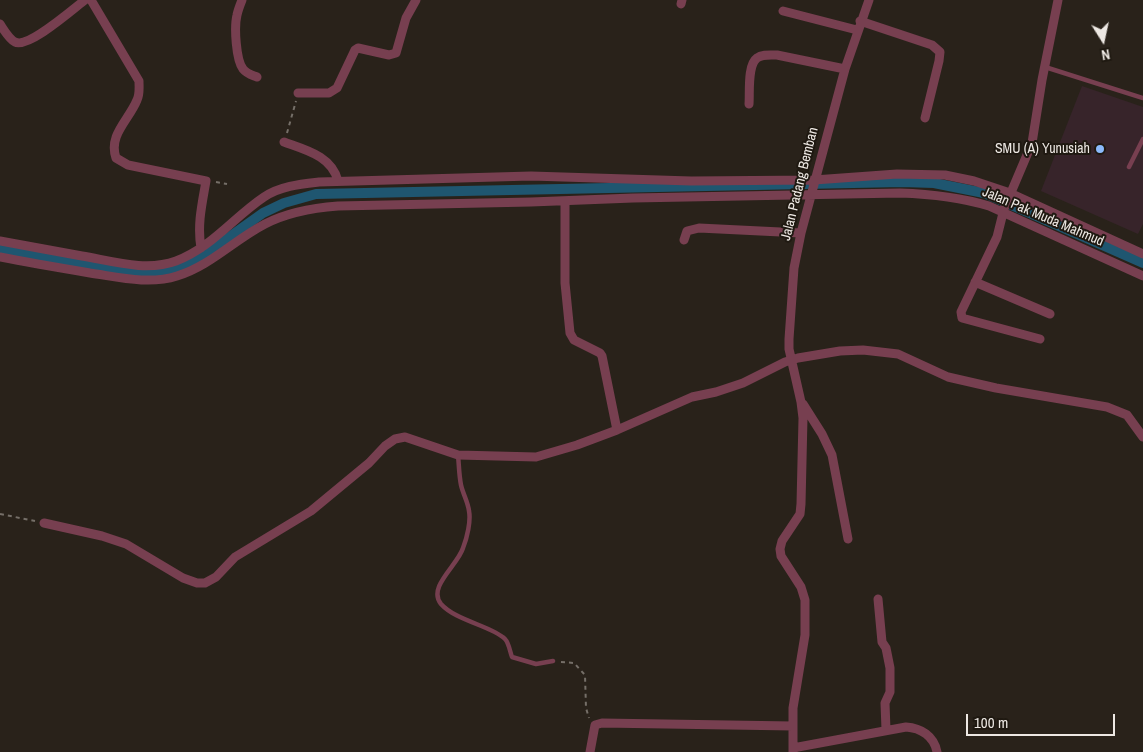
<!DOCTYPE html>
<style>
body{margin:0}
#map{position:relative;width:1143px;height:752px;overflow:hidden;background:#29221a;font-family:"Archivo Narrow",sans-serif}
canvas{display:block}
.north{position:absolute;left:1078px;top:15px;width:50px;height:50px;-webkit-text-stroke:4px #1f1911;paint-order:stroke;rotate:170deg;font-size:14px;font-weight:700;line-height:20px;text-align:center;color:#ede8e3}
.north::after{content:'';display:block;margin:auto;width:18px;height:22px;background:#ede8e3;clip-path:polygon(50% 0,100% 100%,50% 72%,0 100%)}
.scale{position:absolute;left:966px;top:714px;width:149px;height:22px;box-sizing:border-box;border:2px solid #ede8e3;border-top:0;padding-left:6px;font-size:15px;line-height:18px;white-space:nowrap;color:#ede8e3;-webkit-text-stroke:4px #1f1911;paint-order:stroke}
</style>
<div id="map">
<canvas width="1143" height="752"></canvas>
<div class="north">N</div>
<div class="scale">100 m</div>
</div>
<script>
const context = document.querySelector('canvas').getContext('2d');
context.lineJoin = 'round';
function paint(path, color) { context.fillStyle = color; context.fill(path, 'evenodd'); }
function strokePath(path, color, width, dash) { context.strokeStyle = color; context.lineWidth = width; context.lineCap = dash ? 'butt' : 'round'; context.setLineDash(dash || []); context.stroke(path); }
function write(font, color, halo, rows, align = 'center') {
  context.font = font + ' "Archivo Narrow",sans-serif'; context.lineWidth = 4; context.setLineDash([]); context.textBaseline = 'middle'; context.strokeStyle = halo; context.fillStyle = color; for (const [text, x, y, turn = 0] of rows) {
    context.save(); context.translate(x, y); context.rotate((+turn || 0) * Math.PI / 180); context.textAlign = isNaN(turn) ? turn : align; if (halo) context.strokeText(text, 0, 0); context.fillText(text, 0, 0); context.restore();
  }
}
paint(new Path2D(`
 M1082,86L1143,107V224L1138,234L1041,191Z`), '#37242a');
strokePath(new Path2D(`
 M0,249L146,274L162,272L197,260L263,213L284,203L316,194L902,182L934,183L984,193L1143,263`), '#1f5670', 10);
strokePath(new Path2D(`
 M287,133L296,101
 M216,182L227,184
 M0,514L35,521
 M561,662L574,663L585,675L586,708L589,718`), '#756f68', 2, [4, 4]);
strokePath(new Path2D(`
 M1045,67L1143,98
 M1129,167L1143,139
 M458,455C459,465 459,475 461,485C463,494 468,502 469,511C471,521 467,538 463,548C458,565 427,587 441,604C456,621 492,626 505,639C509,643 510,652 512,657L536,664L553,661`), '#773f50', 4.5);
strokePath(new Path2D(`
 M91,0L139,81C139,88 140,94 137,100C129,120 108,135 116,158L128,165L206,181C202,204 197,225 201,248
 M242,0C240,5 238,10 237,15C234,27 236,60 243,69C247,74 252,75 257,77
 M681,4L682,0
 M783,11L857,30
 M860,21L932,45L940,52L939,61L925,118
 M0,24C4,30 9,39 15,42C28,49 73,9 85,0
 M298,93H329L337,88L355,50L358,48L389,55L396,53L406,18L416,0
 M749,104C750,93 747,65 757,58C762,54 770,55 777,55L845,69
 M284,142C306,150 332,156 338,181
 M565,201V283L570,333L574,340L600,353L602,356L617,430
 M684,240L687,231L699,228L801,233
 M0,241C27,246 55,251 82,256C112,261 146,272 176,261C211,248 234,217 264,197C280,186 301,184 319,182L531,176L691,181L814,180L897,174L945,175L974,181L1010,193L1143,254
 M0,257C30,263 60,268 90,273C118,277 149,285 177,276C210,266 234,240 265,224C288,212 312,208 338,206L531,202L633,198L900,193C931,194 959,197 989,206L1143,276
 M975,282L1050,314
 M1040,339L962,318L961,312L997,237L1004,209L1032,143L1042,80L1058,0
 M803,404L822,434L832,455L848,539
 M44,523L102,536L126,544L183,578L197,583H205L216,577L235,557L311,511L369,463L385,446L395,439L405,437L458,455L536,457L577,445L617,430L692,397L716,392L743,383L785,362L798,358L840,351L863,350L898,354L948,377L996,388L1107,407L1127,415L1143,437
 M878,599L882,642L886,648L890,668V692L885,703L886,730
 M793,748L906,727C921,728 934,736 937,752
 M590,752L595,725L602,723L793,726
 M793,752V708L805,635V600L801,587L781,556L780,549L782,541L800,514L801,504L803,418L801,402L789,349V339L794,268L801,233L845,69L869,0`), '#773f50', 9);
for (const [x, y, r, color] of [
 [1100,149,5,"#8bbafc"]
]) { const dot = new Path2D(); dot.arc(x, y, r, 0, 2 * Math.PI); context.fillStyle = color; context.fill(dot); strokePath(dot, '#1f1911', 2); }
write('14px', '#ede8e3', '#1f1911', [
 ["SMU (A) Yunusiah",1090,149]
], 'right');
write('14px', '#ede8e3', '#1f1911', [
 ["Jalan Padang Bemban",800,184,-76],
 ["Jalan Pak Muda Mahmud",1043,217,23]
]);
</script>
